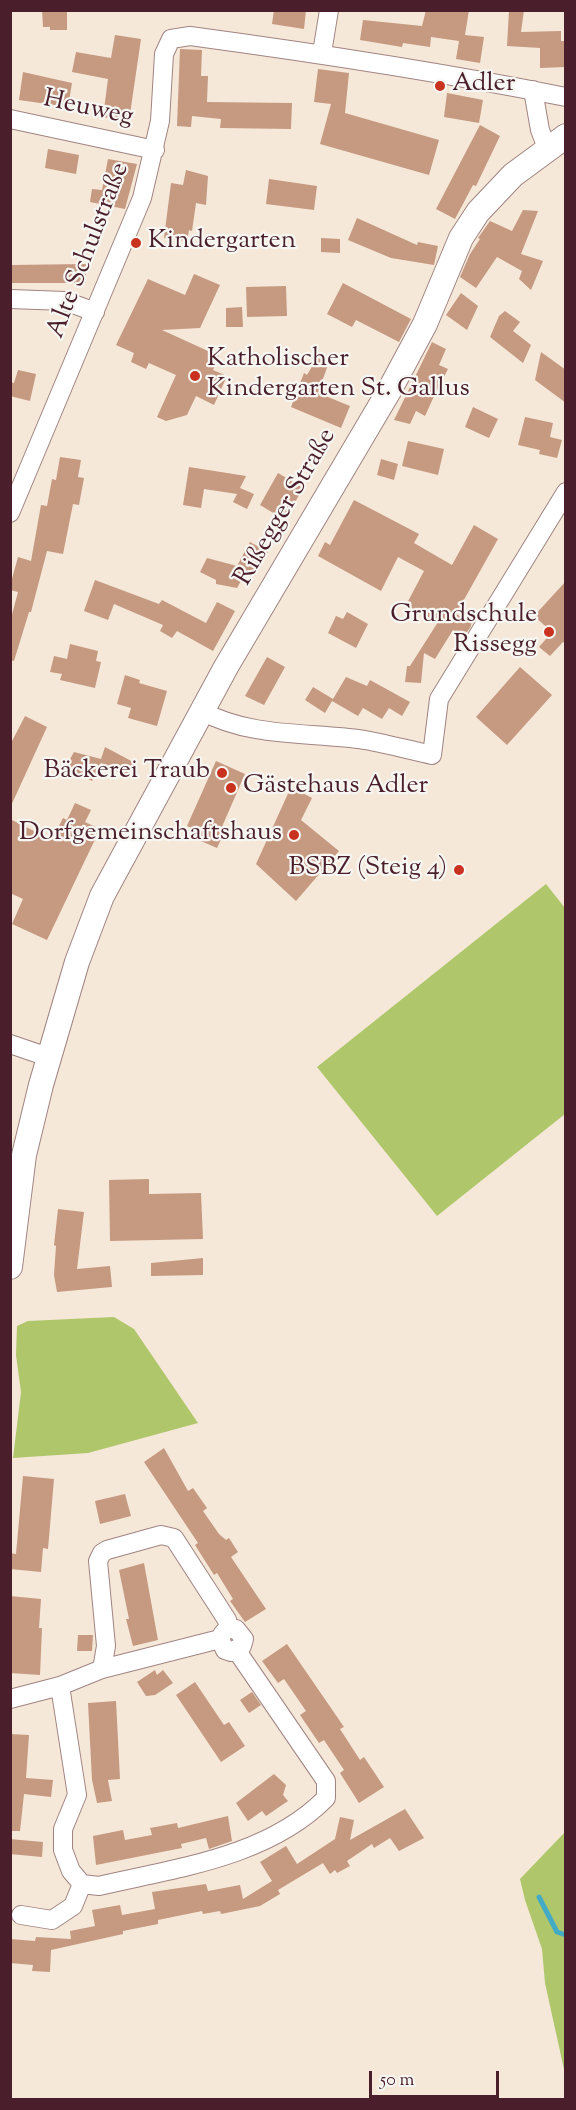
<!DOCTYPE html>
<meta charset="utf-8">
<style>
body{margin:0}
#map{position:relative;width:576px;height:2110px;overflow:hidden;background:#f5e8d8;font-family:"Sorts Mill Goudy",serif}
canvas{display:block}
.frame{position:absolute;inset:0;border:12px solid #4a1f2b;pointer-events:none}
.scale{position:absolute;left:369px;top:2071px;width:130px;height:27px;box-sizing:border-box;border:3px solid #4a1f2b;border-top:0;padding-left:8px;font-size:18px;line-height:21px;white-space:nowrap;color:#4a1f2b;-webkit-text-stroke:4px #f6f6f2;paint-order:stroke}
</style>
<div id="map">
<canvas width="576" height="2110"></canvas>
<div class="frame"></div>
<div class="scale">50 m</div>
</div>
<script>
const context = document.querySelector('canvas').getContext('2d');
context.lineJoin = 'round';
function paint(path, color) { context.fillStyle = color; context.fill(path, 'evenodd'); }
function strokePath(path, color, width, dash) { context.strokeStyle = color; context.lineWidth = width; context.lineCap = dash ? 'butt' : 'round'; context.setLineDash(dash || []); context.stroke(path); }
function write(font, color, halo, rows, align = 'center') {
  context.font = font + ' "Sorts Mill Goudy",serif'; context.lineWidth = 4.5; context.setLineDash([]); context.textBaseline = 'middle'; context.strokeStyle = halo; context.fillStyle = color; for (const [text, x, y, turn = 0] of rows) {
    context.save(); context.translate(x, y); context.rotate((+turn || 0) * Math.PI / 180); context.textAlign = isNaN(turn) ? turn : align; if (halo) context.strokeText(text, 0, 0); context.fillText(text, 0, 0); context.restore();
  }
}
paint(new Path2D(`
 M546,884L565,908V1114L437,1216L317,1067Z
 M114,1317L134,1329L198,1423L88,1453L13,1458L21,1392L16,1355L17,1326L28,1321Z
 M565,1832V2074L545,1983L542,1949L525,1900L520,1879Z`), '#afc66b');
strokePath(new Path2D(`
 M539,1897L557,1932L566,1935`), '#43abc3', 5);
paint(new Path2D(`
 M42,10H67V30H50V27H43Z
 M274,10H306L304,29L272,24Z
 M426,10H469L465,35L484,37L480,63L456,59L459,41L431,37L430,47L403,43L402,47L360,40L363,20L422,26Z
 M509,10H524L521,32L561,31V41H566V67L540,68V48L507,46Z
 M115,35L141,39L129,121L103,117L108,79L72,72L76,52L111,58Z
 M180,49L202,50L201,76H208L207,102L292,103L291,129L220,128L221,119L192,116L191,127L177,126Z
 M318,69L349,73L345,113L439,140L429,175L320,144L331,104L314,102Z
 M23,72L72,83L68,107L19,100Z
 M447,93L483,100L479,123L444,117Z
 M480,125L500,136L476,186L473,185L455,219L436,209Z
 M48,149L79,155L76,174L45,168Z
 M108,159L137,164L125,209L90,202L92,189L102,190Z
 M186,170L208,176L206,205L196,203L192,231L189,230L187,241L164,238L171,183L183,185Z
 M269,179L317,186L314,210L266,204Z
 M523,210L538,211L521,254L543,261L531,290L519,279L522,271L497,257L476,288L460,277L470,254L480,239L478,238L490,221L512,231Z
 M357,218L417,245L418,242L438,246L434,265L391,258L348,240Z
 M321,238L340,239V253L321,252Z
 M86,264V283H10V265Z
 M194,274L220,285L200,328L162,330L219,356L213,370L227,376L214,405L196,396L187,415L166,421L157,417L176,375L149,363L146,369L131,362L134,353L116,345L148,279L185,295Z
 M343,283L411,319L399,342L356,320L352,327L327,314Z
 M286,286L287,316L247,317L246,287Z
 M461,293L478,306L467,330L446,315Z
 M242,307L243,327H226V308Z
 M505,311L520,322L513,331L531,345L523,363L490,337L499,316Z
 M432,342L446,349L439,365L448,369L436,392L425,416L416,411L410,424L394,420Z
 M541,352L566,370V403L535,380Z
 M317,358L329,362L318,393L350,406L341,428L291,407L304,373L307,375Z
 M18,370L36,374L30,401L10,396V382L14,383Z
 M473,407L498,419L489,438L465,427Z
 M525,417L553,423L550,437L562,440L557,458L539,454L540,450L518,445Z
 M408,441L444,449L438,475L402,466Z
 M60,457L81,460L78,477L84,478L79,505L73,504L63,554L47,551L31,612H29L14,661L10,660V622L18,592L10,590V586L18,557L31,561L41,505L47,506L52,479L56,480Z
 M381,459L398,464L394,480L377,475Z
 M189,467L246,476L240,488L254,494L247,509L233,502L237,494L204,489L201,508L183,505Z
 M278,473L303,488L285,520L260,505Z
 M354,500L419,534L414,543L452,565L474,525L498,539L456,614L472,622L470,628L464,636L453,630L435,659L424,653L421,683L405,682L407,666H410L438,622L406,605L424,571L398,557L381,591L318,556L325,542L330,545Z
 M250,542L268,552L255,576L246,572L237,588L216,584V580L200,572L207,558L237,566Z
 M95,580L159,604L162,600L206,623L217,602L235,611L213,651L177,631L172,638L160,631L163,625L114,604L108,620L84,611Z
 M566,581V644L563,642L550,656L539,647L552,632L534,616Z
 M347,612L368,624L356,648L328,633L336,616L343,619Z
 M70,644L98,651L96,661L101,662L95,688L60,680L62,674L50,672L54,656L67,659Z
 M267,657L285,667L264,705L245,696Z
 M520,667L552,695L507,745L476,717Z
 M125,675L140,680L139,683L167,691L157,726L128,718L131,708L117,704Z
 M346,677L367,686L370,680L410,702L402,716L389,708L382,719L363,708L358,716L332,701L325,713L305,700L313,687L333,699Z
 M25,716L47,727L10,808V745Z
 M105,747L135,763L128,777L101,763L92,781L65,768L74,752L101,759Z
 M216,761L245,774L221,829L225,831L217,848L194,838L197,830L187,826Z
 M291,787L312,798L301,820L339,851L296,901L256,864Z
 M75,803L91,810L85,822L100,829L47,940L12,924L23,899L10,893V819L52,840L63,818L67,820Z
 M149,1179V1194L201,1193L203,1239L110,1241L109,1180Z
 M58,1209L84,1212L77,1269L110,1266L112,1287L57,1292L54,1275L56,1246L54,1245Z
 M203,1258V1275L151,1276V1263Z
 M164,1448L188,1491L193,1488L207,1508L203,1511L219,1534L226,1540L229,1538L238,1552L231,1557L266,1609L245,1622L230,1601L233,1599L217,1573L214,1575L195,1545L198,1543L144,1462Z
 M23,1476L54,1479L48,1549L43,1548L41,1572L10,1569V1553L16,1554Z
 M125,1494L131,1516L100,1524L95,1501Z
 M144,1563L158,1640L133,1646L126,1619H129L119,1570Z
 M10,1596L41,1599L39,1628H42L40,1675L10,1673Z
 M78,1635H93L92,1651H77Z
 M287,1644L344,1727L340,1729L360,1760L364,1757L384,1787L359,1803L340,1773L344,1770L324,1740L319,1743L300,1715L306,1711L284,1679L278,1683L262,1661Z
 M155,1670L157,1675L163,1670L173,1683L155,1695L146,1696L137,1682Z
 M195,1682L224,1725L229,1722L245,1746L221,1762L176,1695Z
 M252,1692L261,1705L249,1713L240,1700Z
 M116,1701L120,1779L108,1780L112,1801L97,1803L92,1780L88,1703Z
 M10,1734L29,1735L26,1778L53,1780L51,1797L24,1794L20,1831H10Z
 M274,1774L286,1785L283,1795L288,1801L266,1816L262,1811L248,1821L236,1803Z
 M405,1809L424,1838L399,1851L390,1838L374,1848L372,1844L347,1861L350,1866L337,1873L335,1870L330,1874L323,1863L278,1890L280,1894L260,1906L221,1914L220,1911L203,1914L202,1911L158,1920V1924L123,1931V1934L51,1950L50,1972L32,1971L33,1965L10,1963V1939L35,1941L36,1937L71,1939L70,1931L95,1926L92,1910L120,1905L122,1915L155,1909L152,1892L206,1884L208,1891L240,1885L243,1899L272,1881L260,1862L286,1846L297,1864L335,1839L340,1817L354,1820L350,1840Z
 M228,1816L232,1841L209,1849L206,1838L181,1844L182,1848L96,1865L93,1836L123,1830L125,1840L152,1835L150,1828L177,1823L178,1828Z
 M10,1839L43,1842L42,1857L10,1854Z`), '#c69981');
const minor = new Path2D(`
 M322,53L329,10
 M533,90L540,130L547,148
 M10,119L155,150
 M10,299L65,301L95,312
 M10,513L142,198L160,121L164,54L171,39L190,36C316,53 441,72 566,97
 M202,711C250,738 312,732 365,740C387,744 410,750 432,755L439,699L566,492
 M10,1044L48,1057
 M102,1669L106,1646L98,1561L102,1553L107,1550L161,1535L174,1538L227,1620L229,1628
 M60,1686L77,1795L63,1829V1850L71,1871L82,1884L99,1886C176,1868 268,1857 326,1798V1781L237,1651
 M10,1699L60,1686L102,1669L220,1639C223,1631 227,1628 236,1629L244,1639L242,1646L231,1652L225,1650L220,1639
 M21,1915L52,1920L73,1906L82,1884`);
const tertiary = new Path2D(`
 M10,1267L24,1155L41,1085L77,962L102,896L226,667L389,391L425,324L461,238L478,212L513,175L566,136`);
strokePath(minor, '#a08482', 20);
strokePath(tertiary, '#a08482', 26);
strokePath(minor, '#fff', 18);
strokePath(tertiary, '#fff', 24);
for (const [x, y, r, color] of [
 [440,86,6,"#c8321e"],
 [136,243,6,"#c8321e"],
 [195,376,6,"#c8321e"],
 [549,632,6,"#c8321e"],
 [222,773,6,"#c8321e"],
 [231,788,6,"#c8321e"],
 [294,835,6,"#c8321e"],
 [459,870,6,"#c8321e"]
]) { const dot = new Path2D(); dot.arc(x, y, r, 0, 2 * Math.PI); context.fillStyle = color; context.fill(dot); strokePath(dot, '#f6f6f2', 2); }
write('26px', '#4a1f2b', '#f6f6f2', [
 ["Adler",452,86],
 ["Kindergarten",148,243],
 ["Katholischer",207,361],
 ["Kindergarten St. Gallus",207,391],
 ["Grundschule",537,617,"right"],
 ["Rissegg",537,647,"right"],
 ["Bäckerei Traub",210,773,"right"],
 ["Gästehaus Adler",243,788],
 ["Dorfgemeinschaftshaus",282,835,"right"],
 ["BSBZ (Steig 4)",447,870,"right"]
], 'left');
write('26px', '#4a1f2b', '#f6f6f2', [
 ["Heuweg",88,110,12],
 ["Alte Schulstraße",90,251,-69],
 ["Rißegger Straße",287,508,-60]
]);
</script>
